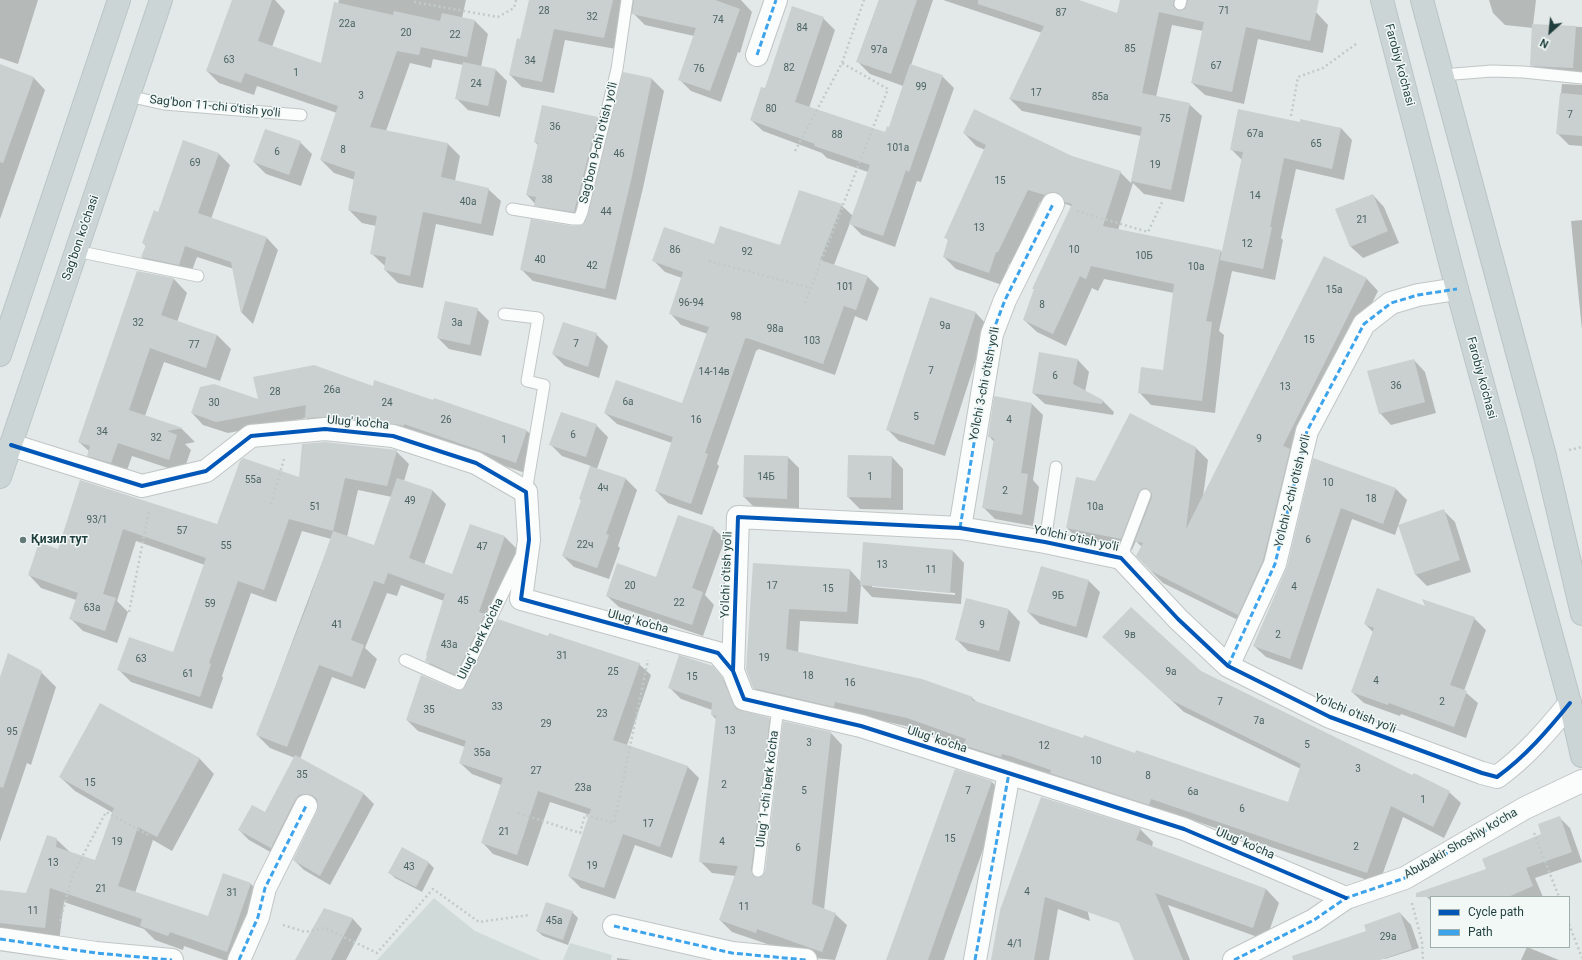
<!DOCTYPE html>
<meta charset="utf-8">
<style>
body{margin:0}
#map{position:relative;width:1582px;height:960px;overflow:hidden;background:#e3e9e8;font-family:Roboto,sans-serif}
canvas{display:block}
.legend{position:absolute;left:1430px;top:896px;width:140px;height:52px;box-sizing:border-box;background:#f1f8f6;border:1px solid #9daeac;margin:0;padding:5px 7px;list-style:none;font-size:12px;color:#1f3e3d}
.legend li{display:flex;align-items:center;gap:8px;height:20px}
.legend b{width:20px;border:1px solid #9daeac}
.north{position:absolute;left:1530px;top:12px;width:40px;height:40px;-webkit-text-stroke:3px #f1f8f6;paint-order:stroke;rotate:207deg;font-size:11px;font-weight:700;line-height:16px;text-align:center;color:#1f3e3d}
.north::after{content:'';display:block;margin:auto;width:14px;height:18px;background:#1f3e3d;clip-path:polygon(50% 0,100% 100%,50% 72%,0 100%)}
</style>
<div id="map">
<canvas width="1582" height="960"></canvas>
<ul class="legend">
<li><b style="height:5px;background:#0057b8"></b>Cycle path</li>
<li><b style="height:5px;background:#3da4ec"></b>Path</li>
</ul>
<div class="north">N</div>
</div>
<script>
const context = document.querySelector('canvas').getContext('2d');
context.lineJoin = 'round';
function paint(path, color) { context.fillStyle = color; context.fill(path, 'evenodd'); }
function strokePath(path, color, width, dash) { context.strokeStyle = color; context.lineWidth = width; context.lineCap = dash ? 'butt' : 'round'; context.setLineDash(dash || []); context.stroke(path); }
function write(font, color, halo, rows, align = 'center') {
  context.font = font + ' Roboto,sans-serif'; context.lineWidth = 3; context.setLineDash([]); context.textBaseline = 'middle'; context.strokeStyle = halo; context.fillStyle = color; for (const [text, x, y, turn = 0] of rows) {
    context.save(); context.translate(x, y); context.rotate((+turn || 0) * Math.PI / 180); context.textAlign = isNaN(turn) ? turn : align; if (halo) context.strokeText(text, 0, 0); context.fillText(text, 0, 0); context.restore();
  }
}
paint(new Path2D(`
 M434,898L475,931L541,960H377Z
 M570,943L612,955L611,960H563Z`), '#d0dbd9');
paint(new Path2D(`
 M0,0H38L18,64L0,58Z
 M233,0H275L285,11L272,47L322,64L339,0H466L462,18L475,21L488,34L481,67L496,70L507,81L500,117L468,110L456,98L463,65L433,59L431,68L410,63L386,131L448,144L460,156L455,181L488,189L501,201L493,236L436,224L423,288L398,283L385,270L386,267L371,253L376,226L362,223L349,210L355,180L334,173L321,160L337,113L257,86L254,95L219,83L207,71Z
 M530,0H741L752,12L740,53L738,52L721,102L691,91L679,79L694,36L645,25L632,12L630,21L622,20L616,49L565,40L554,93L522,87L510,75L521,40Z
 M879,0H933L911,65L942,76L954,88L921,182L917,181L895,247L862,235L850,223L834,265L867,276L879,288L867,321L855,316L835,375L759,349L756,351L717,464L719,466L702,515L668,503L656,491L672,443L617,424L605,413L683,404L708,334L681,325L670,313L682,278L665,272L653,260L715,246H780L841,205L853,216L868,172L827,158L822,153L763,131L751,120L765,90L823,18L835,30L809,108L885,133L889,128L903,86L870,74L857,61Z
 M943,0H1076L1118,14L1121,0H1258L1316,12L1328,25L1323,53L1258,39L1244,104L1205,95L1192,83L1203,31L1172,25L1156,97L1189,104L1202,116L1184,202L1144,194L1133,183L1118,230L1221,251L1223,253L1242,160L1231,149L1300,123L1341,128L1352,140L1344,180L1296,169L1281,238L1283,240L1275,280L1232,271L1219,331L1224,335L1215,413L1151,405L1139,392L1164,371L1174,293L1104,279L1098,291L1092,288L1066,346L1037,332L1024,320L1072,207L1069,205L1065,204L1058,207L1040,202L1011,265L1009,264L1002,285L956,269L944,257L949,241L945,237L985,150L976,146L964,133L1072,157L1120,172L1131,183L1141,136L1022,111L1010,99L1042,33Z
 M1489,0H1536L1533,25L1582,27V81L1543,77L1531,65L1533,28L1505,25L1493,13Z
 M1,66L34,78L45,90L0,219V70Z
 M624,73L652,79L664,91L643,188L616,300L533,281L521,269L573,227L583,226L586,223L547,217L527,195L538,145L535,142L597,118L610,130Z
 M1562,84L1582,85V146L1569,145L1557,133Z
 M300,142L312,154L301,186L266,174L254,162Z
 M218,153L230,165L211,219L267,238L278,250L253,324L242,313L234,269L197,257L190,276L154,269L142,257L146,246L143,243Z
 M1373,195L1384,207L1399,243L1363,258L1351,247L1336,210Z
 M1582,220V330L1571,221Z
 M1324,257L1367,279L1378,291L1296,456L1250,626L1163,583L1151,571L1142,547L1136,541L1132,550L1079,540L1067,528L1096,482L1130,415L1196,448L1208,460L1203,497Z
 M137,272L174,279L187,293L177,322L217,335L231,349L220,381L164,362L145,416L182,429L195,442L185,444L191,450L183,473L132,456L125,476L102,469L88,456L90,452L79,442Z
 M930,298L976,313L987,325L945,456L899,441L887,429Z
 M477,309L489,321L481,356L449,349L438,338Z
 M596,334L608,346L599,378L565,366L553,354Z
 M1078,360L1089,372L1085,392L1103,401L1114,412L1113,415L1045,404L1033,393Z
 M1414,360L1425,372L1436,413L1391,425L1380,413Z
 M373,387L433,402L434,399L527,431L539,442L528,474L416,435L317,430L306,418L228,433L203,425L192,413L259,401Z
 M1032,404L1043,415L1033,480L1039,487L1033,526L995,519L984,508L994,442L989,436Z
 M596,425L608,437L597,469L626,479L637,490L618,546L620,548L609,579L574,567L563,556L582,500L580,499L591,466L562,456L551,445Z
 M396,451L409,464L404,481L433,491L446,504L424,565L453,575L470,525L505,537L518,550L493,623L496,626L549,637L639,664L651,675L627,745L687,766L699,778L672,858L635,845L615,899L581,888L569,876L590,815L550,802L528,866L493,854L482,842L501,785L472,774L460,763L465,747L418,731L407,720L456,691L464,690L466,686L440,674L427,661L444,601L401,585L397,596L387,593L365,648L377,659L365,689L332,677L300,759L364,794L374,804L330,885L304,870L294,860L318,812L319,804L316,803L281,858L249,840L239,830L265,813L295,758L270,748L257,735L331,539L302,531L276,602L251,593L222,676L223,678L212,709L131,682L118,669L174,654L205,565L136,541L117,601L128,612L117,643L83,631L70,618L76,600L41,588L29,575L59,550L80,481L218,525L300,478ZM358,490L392,497L374,547L347,537Z
 M788,457L799,468V510L756,509L744,497Z
 M892,457L903,469V510L860,509L848,497Z
 M1314,459L1396,489L1407,500L1395,535L1352,519L1302,670L1266,657L1254,646L1288,567Z
 M1444,511L1455,522L1471,572L1427,586L1415,574Z
 M713,528L725,539L705,595L714,605L703,636L619,607L607,596L657,578Z
 M953,551L964,563L961,604L872,597L861,585L858,624L800,621L798,653L972,698L977,702L1084,739L1289,804L1301,769L1184,712L1103,637L1200,671L1413,776L1449,792L1461,803L1444,838L1403,817L1379,884L1172,813L1162,810L1161,816L976,757L964,745L920,729L846,713L766,700L754,688V564L850,570L861,582ZM872,585L955,593V595L872,587Z
 M1088,580L1100,592L1087,638L1040,624L1028,612Z
 M967,599L1009,610L1020,622L1010,662L968,651L957,640Z
 M1426,608L1474,618L1486,630L1464,691L1478,703L1466,738L1401,714L1400,716L1364,703L1352,692L1373,632L1365,624Z
 M712,667L733,690L743,712L769,719L781,730L763,876L831,733L842,745L824,910L835,914L847,925L835,960L805,957L732,932L720,920L736,876L712,873L700,861L717,720L712,715V710L681,699L669,687Z
 M41,672L56,687L31,765L27,763L0,842V686Z
 M100,704L200,759L214,774L172,851L153,840L135,893L208,918L224,875L251,884L265,899L244,960H224L184,946L183,950L155,940L144,929L64,902L59,942L0,935V891L27,894L56,839L71,853L95,862L113,813L75,791L60,777Z
 M955,770L992,782L1003,793L944,960H887Z
 M1042,798L1140,829L1153,842L1152,847L1266,889L1279,903L1266,940L1168,905L1190,960H1135L1085,837L1071,842L1090,921L1058,909L1049,960H992L1001,910L1016,867H1018Z
 M1560,818L1570,828L1582,862L1535,878L1543,897H1431V901L1422,892L1487,870L1543,834Z
 M402,849L429,863L434,868L422,892L395,878L389,872Z
 M324,909L353,919L362,929L346,960H297Z
 M572,912L578,918L568,945L543,936L537,931Z
 M1400,913L1411,925L1419,948L1385,959L1373,948Z
 M1527,947L1559,960H1521Z
 M617,958L632,960H617Z`), '#0003');
paint(new Path2D(`
 M232,0H272L258,41L321,63L334,2L393,15L394,11L440,21L442,13L475,20L467,57L421,47L419,55L397,51L370,127L448,143L441,177L489,188L481,224L423,212L410,276L384,270L386,257L370,254L377,216L348,210L355,172L320,160L338,106L245,73L241,83L206,71Z
 M529,0H613L604,38L554,29L542,82L509,75L517,38L520,39Z
 M634,0H715L740,9L710,91L678,80L696,28L632,14Z
 M879,0H917L891,74L856,62Z
 M978,0H1079L1117,13L1120,0H1174L1173,6L1179,11L1185,9L1188,0H1319L1310,41L1246,27L1232,92L1191,83L1204,22L1159,12L1142,93L1190,103L1171,190L1131,181L1142,127L1009,99L1044,26L978,4Z
 M792,6L824,17L795,102L885,132L887,126L889,127L910,64L943,75L909,172L906,170L883,236L849,224L870,165L814,146L815,144L750,120L761,87L765,88Z
 M1532,24L1576,26L1573,68L1530,66Z
 M463,62L496,69L488,106L455,99Z
 M0,64L34,77L3,163L0,162Z
 M623,72L652,78L632,176L605,289L520,270L531,219L573,226L582,225L585,222Z
 M1560,93L1582,95V136L1556,134Z
 M542,105L598,117L574,212L534,206L536,197L526,195L538,143L534,142Z
 M974,109L1072,156L1121,171L1103,226L1221,250L1206,321L1212,322L1202,401L1138,393L1141,367L1163,370L1174,284L1091,266L1086,279L1080,276L1053,334L1023,320L1034,289H1032L1072,204L1065,202L1059,193L1052,192L1045,195L1028,190L998,252H996L989,273L943,257L948,239L944,238L986,145L963,133Z
 M1238,109L1300,122V119L1341,128L1332,169L1284,158L1270,227H1272L1263,269L1220,260L1243,152L1230,150Z
 M265,129L301,141L289,175L253,162Z
 M183,140L219,153L198,213L267,237L241,314L231,262L185,246L179,265L141,257L146,245L142,243L154,210L158,212Z
 M799,190L842,204L820,260L868,276L856,310L844,306L823,364L747,338L745,339L705,453L708,454L691,504L655,491L673,437L604,413L616,380L682,403L709,327L669,314L683,272L652,261L664,227L714,244L720,226L780,245Z
 M1373,194L1388,231L1350,247L1335,209Z
 M1324,256L1367,278L1283,446L1290,449L1263,560L1238,615L1151,571L1136,556L1143,543L1135,541L1152,497V494L1148,489L1144,488L1139,492L1121,539L1066,528L1076,477L1095,481L1130,413L1196,447L1186,529Z
 M137,271L174,278L161,315L217,335L206,368L150,348L129,410L183,428L167,431L177,435L169,460L118,443L111,463L87,456L90,446L78,442Z
 M930,297L976,312L934,445L886,430Z
 M445,301L478,308L470,345L437,338Z
 M563,322L597,333L588,367L552,354Z
 M1039,352L1078,359L1073,384L1103,400L1102,404L1032,393Z
 M1414,359L1425,402L1379,414L1367,371Z
 M314,365L373,386L374,380L433,400L434,398L527,430L516,463L404,424V426L394,424L326,417L305,418L306,405L216,422L191,413L200,387L214,384L258,399L253,377Z
 M994,396L1032,403L1021,473L1028,474L1022,515L982,508L994,438L988,437Z
 M561,412L597,424L586,457L549,445Z
 M325,442L397,450L387,486L345,478L333,531L289,519L264,590L238,581L209,663L211,664L200,697L117,670L129,637L173,652L206,558L123,529L103,594L116,598L105,631L69,619L78,593L28,575L39,542L58,549L80,480L217,524L240,461L243,458L299,477L302,444Z
 M744,455L788,456L787,499L743,497Z
 M848,455L892,456L891,498L847,497Z
 M1313,458L1396,488L1383,524L1341,508L1290,659L1253,646L1287,567Z
 M590,466L626,478L606,534L609,535L597,568L562,556L581,500L579,499Z
 M397,478L433,490L409,558L452,574L470,524L505,536L479,612L485,614L456,675L425,661L427,656L426,655L445,594L388,573L384,584L374,581L351,640L364,645L352,677L319,665L287,747L256,735L307,606L333,531L374,545Z
 M1444,509L1460,560L1415,575L1398,525Z
 M678,515L714,527L692,588L703,592L692,625L606,596L617,563L656,577Z
 M863,542L953,550L950,593L860,585Z
 M753,563L850,569L847,612L789,609L786,649L922,679L973,697L972,700L1083,738L1084,735L1135,753L1136,750L1288,802L1301,764L1171,700L1102,637L1131,607L1201,671L1412,775L1414,773L1450,791L1433,827L1391,806L1367,873L1160,802L1151,799L1149,805L1050,773L1051,770L1010,756L1002,754L1001,757L963,745L966,739L907,718L835,702L834,707L753,688L746,669Z
 M1041,566L1089,580L1076,627L1027,612Z
 M1377,588L1425,606L1422,599L1475,617L1450,685L1467,691L1454,727L1389,703L1388,705L1351,692L1374,628L1364,624Z
 M966,598L1009,609L999,651L955,640Z
 M498,619L548,636L549,633L640,663L613,740L688,766L660,847L623,834L604,888L568,876L591,809L538,791L517,855L481,843L503,778L459,763L466,741L406,720L421,675L456,690L463,689Z
 M8,653L42,671L3,788L0,787V677Z
 M679,655L713,666L722,677L736,709L770,718L751,870L754,877H761L765,872L783,721L831,732L812,904L836,913L822,952L757,929L756,933L719,920L738,866L699,862L716,716L711,715L712,703L668,688Z
 M100,703L200,758L157,837L138,827L118,886L208,916L223,873L251,883L227,952L170,932L168,936L140,926L142,919L50,888L45,928L0,923V890L26,893L47,835L57,838L56,847L95,860L114,808L59,777Z
 M295,755L364,793L320,876L293,860L317,811L318,806L317,799L312,795L305,794L299,795L295,800L271,848L238,830L252,805L265,812Z
 M955,769L992,781L942,920L928,960H886Z
 M1041,797L1141,828L1136,840L1266,889L1253,928L1155,893L1183,960H1134L1119,923L1045,897L1034,960H991L1000,910Z
 M1560,816L1572,852L1526,868L1533,886L1508,897H1416V893L1486,869L1482,859L1541,834L1538,824Z
 M402,847L429,862L416,887L388,873Z
 M546,902L573,911L563,940L536,931Z
 M324,908L353,918L331,960H295Z
 M1400,912L1412,949L1380,960H1293L1292,956L1366,931L1364,925Z`), '#cad0cf');
const lane = new Path2D(`
 M1180,4L1181,0
 M1442,75L1492,71L1523,72L1582,78
 M128,96L164,104L301,115
 M512,209L573,219H579L582,212L617,69L627,0
 M76,251L198,276
 M504,314L538,318L527,381L544,385L526,492
 M1045,542L1056,467
 M1121,558L1145,495
 M405,660L459,684L520,558
 M758,871L778,707`);
const street = new Path2D(`
 M757,55L776,0
 M11,445L142,486L206,471L251,436L325,429L393,436L476,463L526,492L529,540L521,599L718,653L733,671L744,699L861,726L1184,829L1346,898
 M960,528L992,334L1005,300L1053,204
 M1228,666L1275,564L1307,431L1364,324L1391,303L1418,295L1457,289
 M733,671L738,517L960,528L1045,542L1121,558L1178,619L1228,666L1330,717L1482,773L1497,777C1525,757 1548,730 1570,703
 M614,926L732,953L806,960
 M0,939L96,953L172,960
 M239,960L258,917L265,888L306,806
 M975,960L1009,773
 M1234,960L1314,920L1346,898L1405,878L1525,808L1582,781`);
const primary = new Path2D(`
 M1382,0L1457,289L1570,703L1582,756
 M1422,0L1545,456L1582,614
 M0,355L119,0
 M0,477L161,0`);
strokePath(lane, '#c0c6c5', 13);
strokePath(street, '#c0c6c5', 24);
strokePath(primary, '#bbc5c5', 24);
strokePath(new Path2D(`
 M414,2L498,17L514,8L516,0
 M1291,116L1298,77L1323,68L1356,44
 M795,151L842,63L864,0
 M1077,211L1148,232L1163,200
 M709,261L811,288
 M805,303L888,89L842,63
 M1569,450L1582,447
 M271,504L284,459
 M129,612L149,511
 M518,813L580,833L585,815L614,823L648,660
 M1534,833L1559,897
 M1412,903L1422,942L1423,960
 M60,921L73,874L106,812L150,836
 M1569,924L1582,958
 M283,925L305,932L325,928L377,953L433,889L479,922L529,915`), '#c0cac9', 2.5, [2, 3]);
strokePath(lane, '#fbfcfc', 11);
strokePath(street, '#fbfcfc', 22);
strokePath(primary, '#ccd5d5', 22);
strokePath(new Path2D(`
 M757,55L776,0
 M960,528L992,334L1005,300L1053,204
 M1228,666L1275,564L1307,431L1364,324L1391,303L1418,295L1457,289
 M614,926L732,953L806,960
 M0,939L96,953L172,960
 M239,960L258,917L265,888L306,806
 M975,960L1009,773
 M1234,960L1314,920L1346,898L1405,878L1500,822`), '#3da4ec', 3, [6, 3]);
strokePath(new Path2D(`
 M11,445L142,486L206,471L251,436L325,429L393,436L476,463L526,492L529,540L521,599L718,653L733,671L744,699L861,726L1184,829L1346,898
 M733,671L738,517L960,528L1045,542L1121,558L1178,619L1228,666L1330,717L1482,773L1497,777C1525,757 1548,730 1570,703`), '#0057b8', 4);
for (const [x, y, r, color] of [
 [23,540,4,"#647a79"]
]) { const dot = new Path2D(); dot.arc(x, y, r, 0, 2 * Math.PI); context.fillStyle = color; context.fill(dot); strokePath(dot, '#f1f8f6', 1.5); }
write('10px', '#4a6362', null, [
 ["28",544,11],
 ["71",1224,11],
 ["87",1061,13],
 ["32",592,17],
 ["74",718,20],
 ["22a",347,24],
 ["84",802,28],
 ["20",406,33],
 ["22",455,35],
 ["85",1130,49],
 ["97a",879,50],
 ["63",229,60],
 ["34",530,61],
 ["67",1216,66],
 ["82",789,68],
 ["76",699,69],
 ["1",296,73],
 ["24",476,84],
 ["99",921,87],
 ["17",1036,93],
 ["3",361,96],
 ["85a",1100,97],
 ["80",771,109],
 ["7",1570,115],
 ["75",1165,119],
 ["36",555,127],
 ["67a",1255,134],
 ["88",837,135],
 ["65",1316,144],
 ["101a",898,148],
 ["8",343,150],
 ["6",277,152],
 ["46",619,154],
 ["69",195,163],
 ["19",1155,165],
 ["38",547,180],
 ["15",1000,181],
 ["14",1255,196],
 ["40a",468,202],
 ["44",606,212],
 ["21",1362,220],
 ["13",979,228],
 ["12",1247,244],
 ["86",675,250],
 ["10",1074,250],
 ["92",747,252],
 ["10Б",1144,256],
 ["40",540,260],
 ["42",592,266],
 ["10a",1196,267],
 ["101",845,287],
 ["15a",1334,290],
 ["96-94",691,303],
 ["8",1042,305],
 ["98",736,317],
 ["32",138,323],
 ["3a",457,323],
 ["9a",945,326],
 ["98a",775,329],
 ["15",1309,340],
 ["103",812,341],
 ["7",576,344],
 ["77",194,345],
 ["7",931,371],
 ["14-14в",714,372],
 ["6",1055,376],
 ["36",1396,386],
 ["13",1285,387],
 ["26a",332,390],
 ["28",275,392],
 ["6a",628,402],
 ["30",214,403],
 ["24",387,403],
 ["5",916,417],
 ["26",446,420],
 ["16",696,420],
 ["4",1009,420],
 ["34",102,432],
 ["6",573,435],
 ["32",156,438],
 ["9",1259,439],
 ["1",504,440],
 ["14Б",766,477],
 ["1",870,477],
 ["55a",253,480],
 ["10",1328,483],
 ["4ч",603,488],
 ["2",1005,491],
 ["18",1371,499],
 ["49",410,501],
 ["51",315,507],
 ["10a",1095,507],
 ["93/1",97,520],
 ["57",182,531],
 ["6",1308,540],
 ["22ч",585,545],
 ["55",226,546],
 ["47",482,547],
 ["13",882,565],
 ["11",931,570],
 ["20",630,586],
 ["17",772,586],
 ["4",1294,587],
 ["15",828,589],
 ["9Б",1058,596],
 ["45",463,601],
 ["22",679,603],
 ["59",210,604],
 ["63a",92,608],
 ["41",337,625],
 ["9",982,625],
 ["9в",1130,635],
 ["2",1278,635],
 ["43a",449,645],
 ["31",562,656],
 ["19",764,658],
 ["63",141,659],
 ["25",613,672],
 ["9a",1171,672],
 ["61",188,674],
 ["18",808,676],
 ["15",692,677],
 ["4",1376,681],
 ["16",850,683],
 ["7",1220,702],
 ["2",1442,702],
 ["33",497,707],
 ["35",429,710],
 ["23",602,714],
 ["7a",1259,721],
 ["29",546,724],
 ["13",730,731],
 ["95",12,732],
 ["3",809,743],
 ["5",1307,745],
 ["12",1044,746],
 ["35a",482,753],
 ["10",1096,761],
 ["3",1358,769],
 ["27",536,771],
 ["35",302,775],
 ["8",1148,776],
 ["15",90,783],
 ["2",724,785],
 ["23a",583,788],
 ["5",804,791],
 ["7",968,791],
 ["6a",1193,792],
 ["1",1423,800],
 ["6",1242,809],
 ["17",648,824],
 ["21",504,832],
 ["15",950,839],
 ["19",117,842],
 ["4",722,842],
 ["2",1356,847],
 ["6",798,848],
 ["13",53,863],
 ["19",592,866],
 ["43",409,867],
 ["21",101,889],
 ["4",1027,892],
 ["31",232,893],
 ["11",744,907],
 ["11",33,911],
 ["45a",554,921],
 ["29а",1388,937],
 ["4/1",1015,944]
]);
write('12px', '#1f3e3d', '#f1f8f6', [
 ["Farobiy ko'chasi",1399,65,75],
 ["Sag'bon 11-chi o'tish yo'li",215,107,6],
 ["Sag'bon 9-chi o'tish yo'li",599,143,-76],
 ["Sag’bon ko’chasi",81,238,-71],
 ["Farobiy ko'chasi",1481,378,75],
 ["Yo'lchi 3-chi o'tish yo'li",985,384,-79],
 ["Ulug' ko'cha",358,423,5],
 ["Yo'lchi 2-chi o'tish yo'li",1293,491,-76],
 ["Yo'lchi o'tish yo'li",1076,539,12],
 ["Yo'lchi o'tish yo'li",727,575,-88],
 ["Ulug' ko'cha",638,622,15],
 ["Ulug' berk ko'cha",481,639,-64],
 ["Yo'lchi o'tish yo'li",1355,714,22],
 ["Ulug' ko'cha",937,740,18],
 ["Ulug' 1-chi berk ko'cha",768,789,-83],
 ["Ulug' ko'cha",1245,844,23],
 ["Abubakir Shoshiy ko'cha",1461,844,-30]
]);
write('bold 12px', '#1f3e3d', '#f1f8f6', [
 ["Қизил тут",31,540]
], 'left');
</script>
